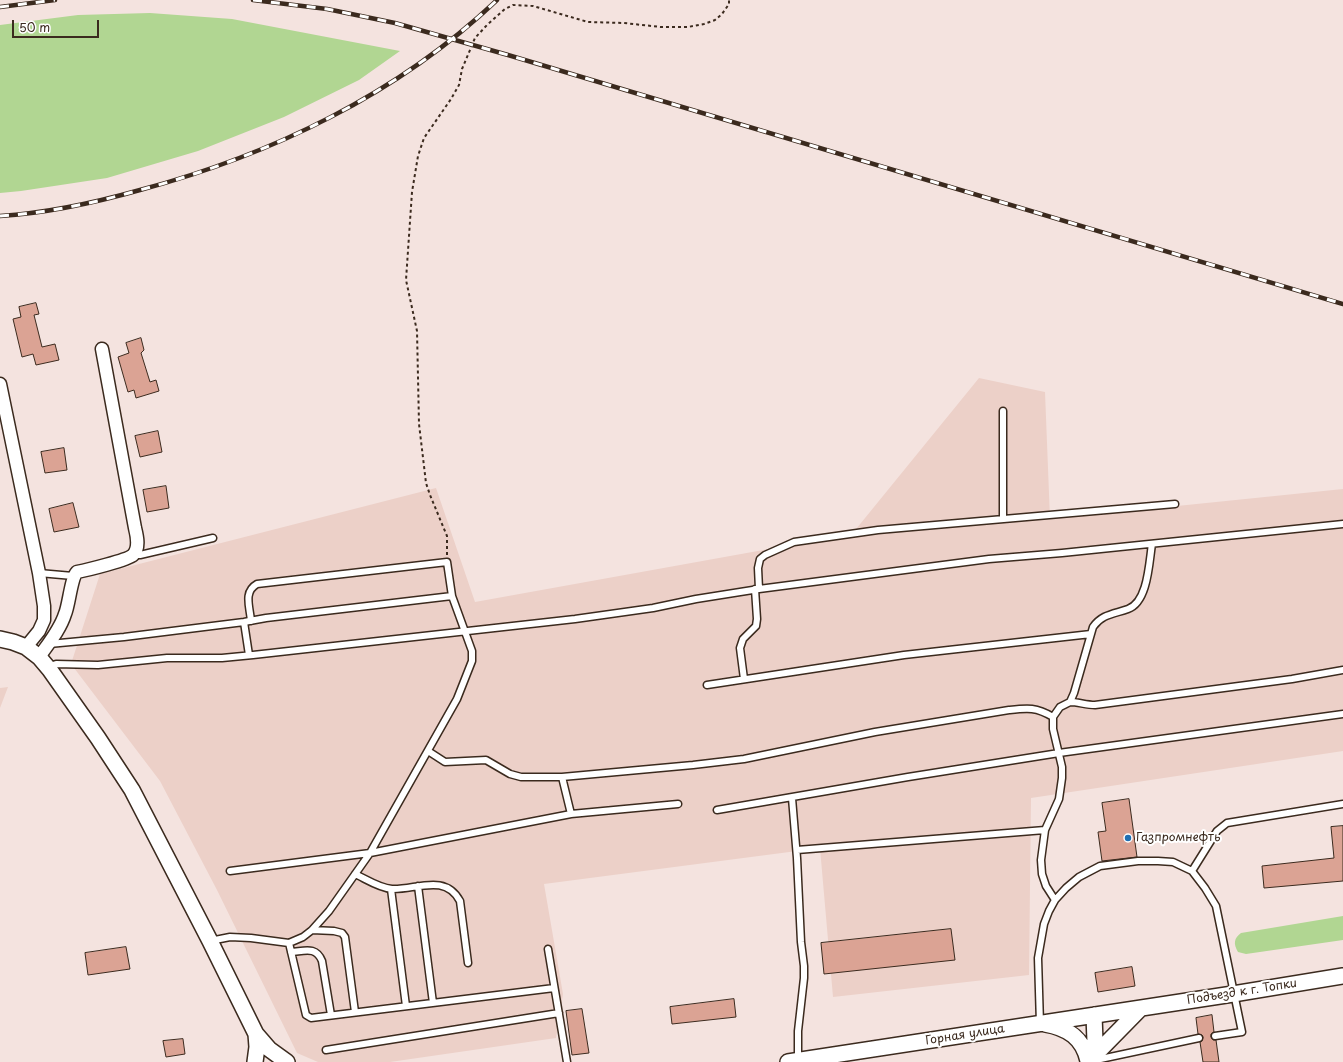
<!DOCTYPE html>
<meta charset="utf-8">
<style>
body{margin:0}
#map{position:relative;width:1343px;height:1062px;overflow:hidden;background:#f4e3df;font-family:"Playpen Sans",sans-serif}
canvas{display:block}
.scale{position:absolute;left:12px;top:20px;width:87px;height:18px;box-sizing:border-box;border:2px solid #3b2a1e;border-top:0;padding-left:5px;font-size:12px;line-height:14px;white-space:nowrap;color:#3b2a1e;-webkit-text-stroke:3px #fff;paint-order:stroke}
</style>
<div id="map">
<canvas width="1343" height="1062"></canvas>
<div class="scale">50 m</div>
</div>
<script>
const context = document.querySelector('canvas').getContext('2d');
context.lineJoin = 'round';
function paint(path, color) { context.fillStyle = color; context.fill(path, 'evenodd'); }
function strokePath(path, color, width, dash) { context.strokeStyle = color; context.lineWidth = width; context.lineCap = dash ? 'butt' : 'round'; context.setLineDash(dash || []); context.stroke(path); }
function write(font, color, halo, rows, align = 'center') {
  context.font = font + ' "Playpen Sans",sans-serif'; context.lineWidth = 4; context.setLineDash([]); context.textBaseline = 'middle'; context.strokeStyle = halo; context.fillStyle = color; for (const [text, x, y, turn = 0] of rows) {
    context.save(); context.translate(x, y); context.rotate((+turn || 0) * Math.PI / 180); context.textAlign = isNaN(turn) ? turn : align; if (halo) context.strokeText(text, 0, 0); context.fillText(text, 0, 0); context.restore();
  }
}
paint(new Path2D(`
 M979,378L1045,392L1050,519L1343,489V751L1031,798L1029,975L833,997L820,848L544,884L563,994L556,1038L390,1062H318L297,1053L217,890L160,781L71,664L100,574L436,488L475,602L852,534Z
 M8,687L0,708V688Z`), '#ecd0c8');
paint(new Path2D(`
 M150,13L232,19L400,51L359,80L284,117L198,151L107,178L21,191L0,193V25L78,15Z
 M1343,916V940L1246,954L1238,952C1233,944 1234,938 1241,933Z`), '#b1d692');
const building = new Path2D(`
 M36,303L39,314L34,315L42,347L55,344L59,360L36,365L33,354L22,357L13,319L21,317L19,307Z
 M141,338L144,350L141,353L150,382L156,380L159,391L136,398L134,390L128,392L118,357L129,353L126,343Z
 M158,431L162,452L140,457L135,436Z
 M64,448L67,470L45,473L41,452Z
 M166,486L169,508L147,512L143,490Z
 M73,503L79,527L54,532L49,509Z
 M1129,799L1137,857L1102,861L1098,832L1106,831L1102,803Z
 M1343,826V881L1264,888L1262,866L1334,858L1331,827Z
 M951,929L955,960L824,974L821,943Z
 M126,947L130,969L88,975L85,953Z
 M1132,967L1135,986L1098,992L1095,973Z
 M734,999L736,1017L672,1024L670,1007Z
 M582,1009L589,1053L572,1055L566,1011Z
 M1212,1015L1214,1032L1211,1034V1037L1213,1040H1216L1219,1062H1203L1200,1042L1202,1041L1203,1037L1202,1035L1198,1034L1196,1018Z
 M183,1039L185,1054L166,1057L163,1041Z`);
paint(building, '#dba394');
strokePath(building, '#3b2a1e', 1);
const service = new Path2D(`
 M1003,519V411
 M133,555H140L213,538
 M39,573L73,576
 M759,589L758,568L760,559L765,555L794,542L878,530L1175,504
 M244,622L249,655
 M49,644L124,637L244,622L266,618L452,596
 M47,667L56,664L98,665L167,658H222L253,655L575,619L653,608L696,599L759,589L989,559L1062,553L1343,524
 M744,679L740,648L743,639L756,626L757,619L755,589
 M707,685L904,655L1091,634
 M1070,702C1078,702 1086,705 1095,705L1292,679L1343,670
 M428,751L445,762L486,760L510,774L521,777H562L693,765L744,759L875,732L1009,710C1028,708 1036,707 1053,717
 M562,777L571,814
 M792,798L797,858L801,942L804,966V978L798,1031V1061
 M717,810L908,777L1059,753L1343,714
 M797,850L1045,830
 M230,871L370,853L571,814L678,804
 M1192,871L1217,831L1227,823L1343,804
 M355,874C366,879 379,888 392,889C416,890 445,873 460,901L468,963
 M418,886L433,1003
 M391,889L406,1006
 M1055,900L1046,886L1042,874L1041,860L1045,830L1059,799L1062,778V767L1053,729V717L1060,707L1070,702L1074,693L1093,627C1102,614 1114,614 1128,609C1148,602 1149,563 1152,544
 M312,930L334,931L342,933L345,937L355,1012
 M210,941L230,937L251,938L289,943L303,937L312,930L329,911L370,853L457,699L472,661V651L452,596L447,562L257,584C243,592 250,607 251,621
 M289,943L306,1015L311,1018L554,988
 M548,949L567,1062
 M291,952C305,951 316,946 322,961L331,1015
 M1040,1024L1038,958L1044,924L1049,911L1055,900L1066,888L1079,877L1100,866L1138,861H1158L1173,862L1192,871L1205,888L1216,906L1242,1032L1215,1036
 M326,1050L559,1013
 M1096,1060L1199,1038`);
const minor = new Path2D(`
 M0,384L39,573L44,606V620L39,631L26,647
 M39,657C48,644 60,630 65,614C69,605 71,578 77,572C87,570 128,560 133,555C140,548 137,536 135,528L102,349`);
const tertiary = new Path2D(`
 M0,639L13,642L26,647L39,657L50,670L98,738L132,790L210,941L256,1034L269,1049L287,1062
 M1045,1024C1068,1028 1083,1038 1088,1061
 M1090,1058L1095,1042L1094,1015
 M255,1062L257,1047L256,1034
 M788,1062L1233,994L1343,976
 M1088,1062L1141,1008`);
strokePath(service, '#3b2a1e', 9);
strokePath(minor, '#3b2a1e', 15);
strokePath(tertiary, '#3b2a1e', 18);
strokePath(new Path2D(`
 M447,555V536L430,495L426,483L419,424L417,331L406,280L412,192L418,156L424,138L451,99L459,85L462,69L475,38L487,25L505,9L513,5L533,6L588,22L624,23L661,27H688L704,24L715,20L722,14L729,4V0`), '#3b2a1e', 2, [3, 3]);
strokePath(service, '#fff', 6);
strokePath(minor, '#fff', 12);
strokePath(tertiary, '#fff', 15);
const rail = new Path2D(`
 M253,0L327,9L395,23L508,55L1343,304
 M0,7L55,0
 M0,216C47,213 94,203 140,190C271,155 398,94 497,0`);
strokePath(rail, '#3b2a1e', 4.5);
strokePath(rail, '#fff', 3, [9]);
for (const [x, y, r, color] of [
 [1128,838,4,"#1f6fb2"]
]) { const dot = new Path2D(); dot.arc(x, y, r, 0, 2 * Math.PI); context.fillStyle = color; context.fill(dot); strokePath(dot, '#fff', 1.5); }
write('12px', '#3b2a1e', '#fff', [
 ["Газпромнефть",1136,838]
], 'left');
write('12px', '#3b2a1e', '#fff', [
 ["Подъезд к г. Топки",1242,992,-9],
 ["Горная улица",965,1035,-9]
]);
</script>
